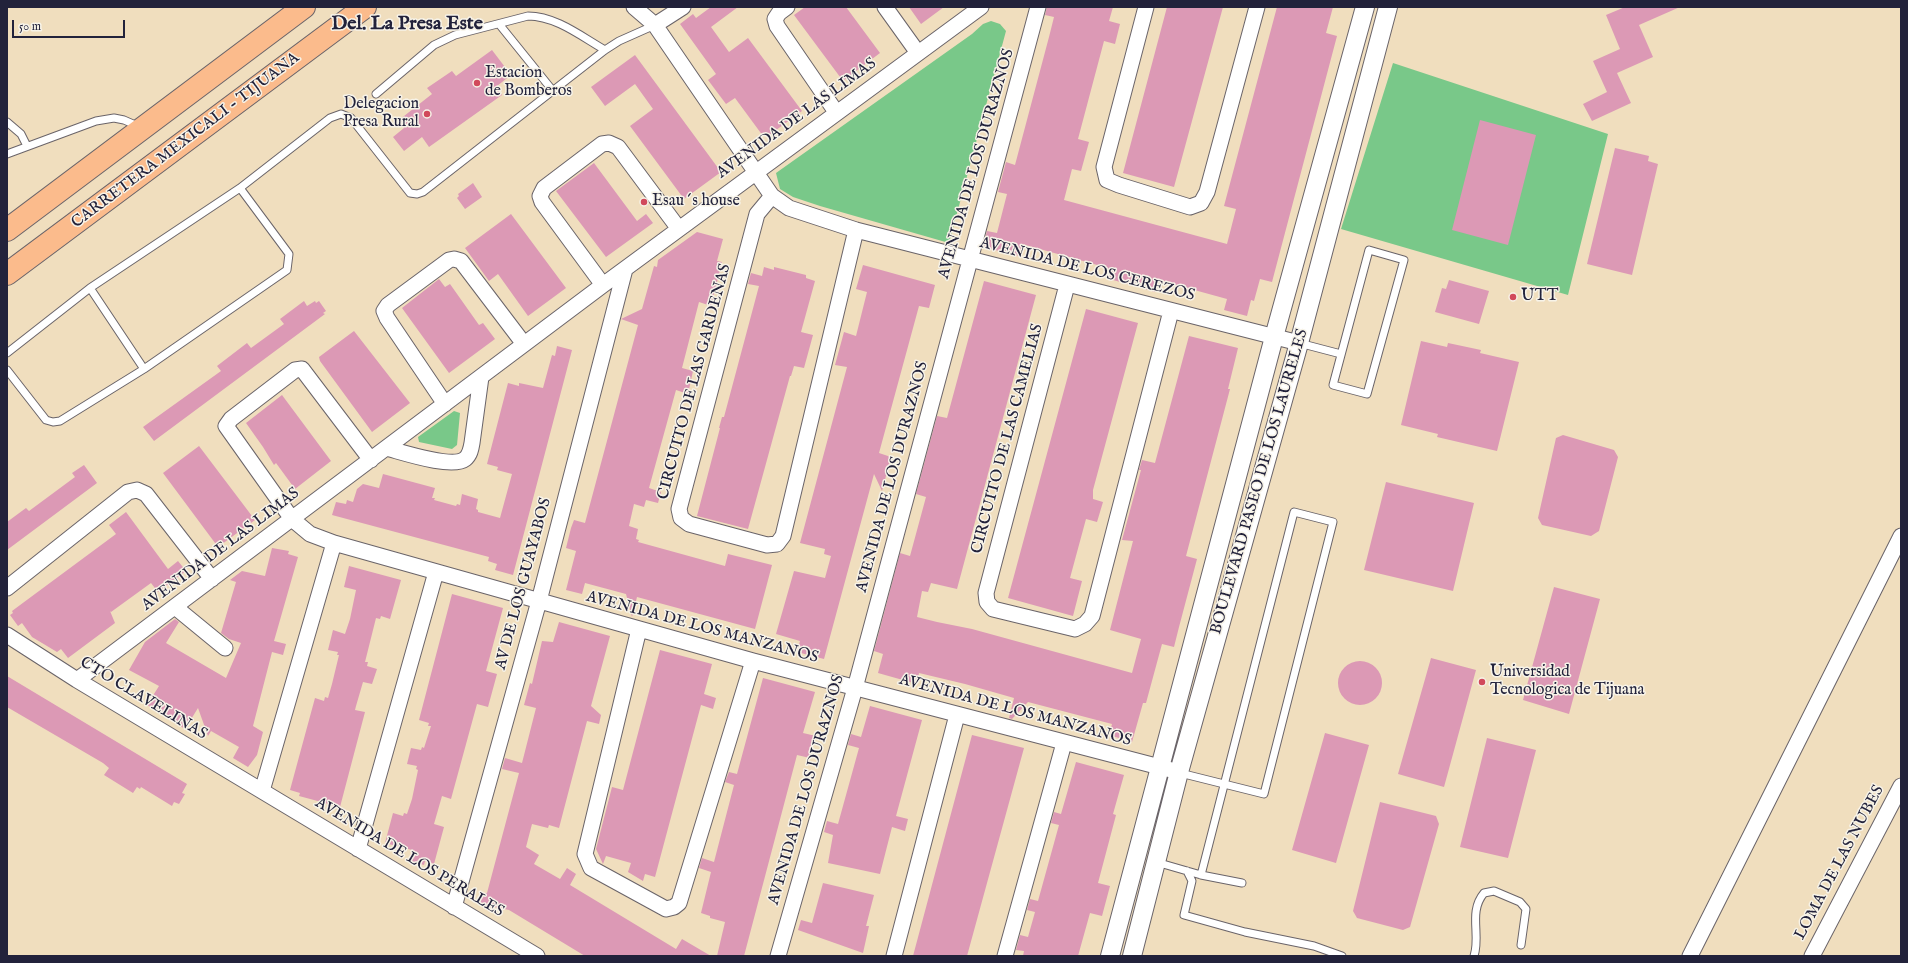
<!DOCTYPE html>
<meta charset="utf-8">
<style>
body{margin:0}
#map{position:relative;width:1908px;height:963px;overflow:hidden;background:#f0debe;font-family:"IM FELL English",serif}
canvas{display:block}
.frame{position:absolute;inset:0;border:8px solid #22223b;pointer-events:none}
.scale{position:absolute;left:12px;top:20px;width:113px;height:18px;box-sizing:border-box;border:2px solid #22223b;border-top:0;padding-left:5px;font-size:12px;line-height:14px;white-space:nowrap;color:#22223b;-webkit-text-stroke:3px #f7f3e8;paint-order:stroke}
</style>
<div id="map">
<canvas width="1908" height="963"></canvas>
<div class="frame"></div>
<div class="scale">50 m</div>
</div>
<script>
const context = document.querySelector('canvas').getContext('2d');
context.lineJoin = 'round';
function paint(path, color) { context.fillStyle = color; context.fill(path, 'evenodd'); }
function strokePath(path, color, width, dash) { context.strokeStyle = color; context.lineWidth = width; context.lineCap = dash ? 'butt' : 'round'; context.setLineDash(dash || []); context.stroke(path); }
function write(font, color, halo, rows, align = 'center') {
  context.font = font + ' "IM FELL English",serif'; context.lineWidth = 3; context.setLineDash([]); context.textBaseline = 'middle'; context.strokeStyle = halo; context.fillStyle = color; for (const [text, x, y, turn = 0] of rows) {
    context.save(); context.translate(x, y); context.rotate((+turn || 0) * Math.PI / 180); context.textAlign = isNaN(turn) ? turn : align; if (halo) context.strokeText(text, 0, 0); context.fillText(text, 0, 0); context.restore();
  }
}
paint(new Path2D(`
 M991,21L1000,24L1006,31L949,243L820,206L793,197L780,189L776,173L972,34L983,24Z
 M1393,63L1608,134L1568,295L1341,229Z
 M454,411L460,413L457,445L452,449L419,442L418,437Z`), '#79c889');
paint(new Path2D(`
 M711,7H738L711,27L729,52L748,38L802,111L768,136H763L735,98L726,104L708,80L716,74L680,24L693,14L696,18Z
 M805,7H846L880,53L843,81L794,15Z
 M909,7H944L921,24Z
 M1047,7H1113L1109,21L1120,24L1115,44L1104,41L1078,139L1089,142L1081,171L1072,169L1064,200L1227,244L1236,209L1224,206L1277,7H1333L1326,33L1337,36L1272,282L1260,279L1254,301L1251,300L1247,316L1224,310L1227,299L1158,280L1155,292L1145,289L1106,278L1108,268L1022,244L1019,256L983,247L987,231L997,233L1007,194L998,192L1006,162L1015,165L1049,37L1054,17L1045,15Z
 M1167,7H1223L1174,187L1123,173Z
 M1625,7H1680L1639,25L1653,57L1617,73L1631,103L1592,121L1583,104L1607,92L1593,61L1620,49L1606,15Z
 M492,50L511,75L497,86L502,95L429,147L422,137L404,151L393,137L404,128L399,120L432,94L427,88L452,71L456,76Z
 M635,55L721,172L684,199L630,126L653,109L635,84L605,106L591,87Z
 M1480,120L1536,135L1508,245L1452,230Z
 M1615,148L1649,156L1648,161L1658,164L1632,275L1587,264Z
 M594,163L637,221L646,214L653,223L606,257L556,191Z
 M473,183L482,197L465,209L457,198L459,196L458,194Z
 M511,214L566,288L528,316L498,274L489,281L465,248Z
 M697,232L723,239L717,261L722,262L711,306L699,302L682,368L693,371L688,394L676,390L649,488L661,492L658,503L646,500L644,507L634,504L629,526L638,529L636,539L639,540L638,542L725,566L728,554L772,565L755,629L637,597L632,617L626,594L585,583L582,594L566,590L576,551L566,548L571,528L574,520L585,523L638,325L621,319L642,309L654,266L657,267L658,260Z
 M863,265L935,285L929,308L919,306L879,453L891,457L882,491L874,474L824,659L797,652L800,641L776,634L794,571L825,578L831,556L824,554L825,549L800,543L847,367L835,365L844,332L856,336L867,292L856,289Z
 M764,267L774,270V267L806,275V278L815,281L801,332L813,335L804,368L794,366L791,376H790L748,529L697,516L720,428H719L722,417H724L759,286L748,284L751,273L762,276Z
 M439,279L445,287L450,284L479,325L483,323L495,339L449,373L402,308Z
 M1449,280L1489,291L1479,324L1435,312L1442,288L1446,289Z
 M984,281L1036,295L957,589L931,583L928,592L922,591L917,617L937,622L972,629L1132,673L1141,639L1110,630L1133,541L1122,540L1141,470H1139L1142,460L1155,463L1189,336L1238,348L1228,389H1230L1186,556L1197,559L1179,627L1174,647L1162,644L1146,703H1143L1132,742L1109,735L1112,724L1028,702L1012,719L1009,718L1014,698L965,684L919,673L917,684L878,673L883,654L874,651L900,553L910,556L926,497L916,494L937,416L947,418Z
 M304,301L307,306L315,301L316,303L319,301L326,311L323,313L325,314L154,441L143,427L221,371L217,366L247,343L251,348L284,324L280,319Z
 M1086,309L1138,323L1093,490V499L1103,502L1097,522L1086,519L1070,578L1082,581L1073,616L1008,598Z
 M354,331L410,403L372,432L320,361L319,357Z
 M1421,341L1447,347L1448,343L1481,350L1480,353L1519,362L1497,451L1437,437L1438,434L1401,425Z
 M557,346L572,350L513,575L495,570L497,564L488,561L489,557L332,515L336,502L346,504L347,500L353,502L357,489L363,484L379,488L383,474L435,488L432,498H435L434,500L456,506L457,504L460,505L462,494L478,499L476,509L478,510V512L500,518L512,474L497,470L498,467L487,464L508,383L519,386V383L543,388L552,355L555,356Z
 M282,395L331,461L295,489L276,463L274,465L263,447L246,423Z
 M1563,435L1614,450L1618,457L1599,531L1591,536L1542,525L1538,518L1556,438Z
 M199,446L255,520L218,547L163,473Z
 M84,465L97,483L7,550V522L26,508L29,511L75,477L72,473Z
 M1386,482L1474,503L1453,591L1364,570Z
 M126,512L168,569L178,561L186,571L158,592L151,583L111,612L110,611L115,623L68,658L61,649L57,652L32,637L22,623L18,626L10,615L13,613L12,611L116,534L109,525Z
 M272,548L289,551L288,554L298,557L274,641L286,644L283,655L272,652L253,726L263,732L257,755L248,767L233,758L239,747L211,731L208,736L198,708L185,729L147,705L159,686L129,670L145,642L175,619L179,622L166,643L226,678L241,643L229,639L221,633L236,582L230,580L242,571L265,576Z
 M349,566L401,580L390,619L381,616L380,619L376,618L365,662H368L367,666L377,669L372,684L363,682L356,706L355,710L365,712L340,807L299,796L300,793L290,790L315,698L324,701L325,697L328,698L332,684L339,655H337L338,652L328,650L333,630L345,634L350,619L356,590L344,587Z
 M1554,587L1600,599L1569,714L1523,700Z
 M452,594L503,608L486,671L497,674L488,707L477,704L451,799L442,796L434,824L444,827L434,864L425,861L424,865L409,861L412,850L385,843L393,813L403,816L404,813L407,814L412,799L418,770L416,769L417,766L407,764L411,748L421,750L422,747L424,748L431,726H428L429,723L419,720Z
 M559,622L610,636L591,706L601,715L599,724L587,721L559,828L549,825L548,828L532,824L526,847L539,855L534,864L560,879L567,868L576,874L570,885L676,949L682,939L711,956H585L509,910L480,904L483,893H487L519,773L502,769L505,758L522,763L536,708L524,705L530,683L532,684L542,641L553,642Z
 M660,650L712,664L704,694L716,698L713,709L701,705L655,877L645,874L643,881L628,872L631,863L606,856L603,864L596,849L612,787L623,790Z
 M1431,658L1476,670L1444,787L1398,774Z
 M1338 683a22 22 0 1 1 44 0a22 22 0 1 1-44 0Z
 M7,676L187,784L182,793L185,794L179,804L174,802L172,806L141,787L140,789L137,787L133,793L104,775L109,768L103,763L7,707Z
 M763,678L815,692L803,733L816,736L810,758L797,755L744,956H717L725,922L710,918V916L701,913L711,872L699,868L702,858L714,862L734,785L725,782L729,772L737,774Z
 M870,706L922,720L896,816L908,819L905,831L892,827L880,874L828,863L833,835L824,832L827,821L838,824L859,748L848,745L851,734L861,737Z
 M1325,733L1369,745L1336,863L1292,850Z
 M972,735L1024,748L967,956H913Z
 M1487,738L1536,750L1508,858L1460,847Z
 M1076,762L1124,775L1113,814L1116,815L1098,883L1110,886L1102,916L1090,913L1078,956H1023L1024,951L1016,950L1020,935L1028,937L1035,912L1027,910L1030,899L1038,901L1059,825L1051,823L1054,812L1061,814Z
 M1380,802L1436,816L1439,824L1410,927L1403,930L1357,918L1353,911Z
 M823,883L874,895L866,926H869L863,953L798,930L801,920L812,923Z`), '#dc99b5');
const service = new Path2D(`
 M499,24L553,91
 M376,94L434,45L455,35L528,16C556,16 582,37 605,50
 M7,122L21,134L27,146
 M7,154L96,121L114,118L124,120L140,127
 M1369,250L1404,260L1367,394L1333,385Z
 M90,288L144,369
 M1299,343L1341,354
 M7,353L90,288L240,188
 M7,370L46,420L53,422L60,421L144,369L287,270L289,254L240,188L330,118L341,114L351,118L410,193L417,194L423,192L605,50L619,41L655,25
 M1180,773L1264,794L1333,522L1294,512C1263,633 1232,754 1201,875
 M1156,862L1201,875L1242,883
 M1187,871L1192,881L1184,915L1245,932L1314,946L1342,956
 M1474,956C1481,935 1468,912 1484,893L1494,891L1520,902L1526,909L1521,945`);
const minor = new Path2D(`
 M634,7L655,25L772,196L789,208L856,230L1299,343
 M787,7L779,13L775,19L777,26L836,112
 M885,7L918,53
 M1146,7L1104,167L1107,180L1119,185L1190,207L1201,203L1207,192L1257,7
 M655,25L683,7
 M772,196L757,214L679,509L681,518L689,524L767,545L777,544L783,536L856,230
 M603,285L542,202L540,196L544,188L602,144L609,143L618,147L679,229
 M1067,285L986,593L987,602L993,609L1075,629L1085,624L1092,616L1171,311
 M445,404L387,318L384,311L388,305L449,260L454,259L461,261L524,344
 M386,448C402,452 452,469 465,459C470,455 471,449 472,443L481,377
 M371,460L302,369L295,370L231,419L226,426L292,519L310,534L334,543L753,661L1179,772
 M7,588L128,492L137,490L146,494L212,579
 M175,607L225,648
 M639,629L585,854L591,868L666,909L674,907L679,903L753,661
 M7,635L77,680L537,956
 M77,680L603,285L981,7
 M262,791L334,543
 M358,849L436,572
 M454,907L539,601L625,269
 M778,956L855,688L1038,7
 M894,956L957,715
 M1005,956L1064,743
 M1690,956L1901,536
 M1812,956L1901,786`);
const tertiary = new Path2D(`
 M1110,956L1274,337L1365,7
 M1132,956L1179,772L1299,343L1388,7`);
const primary = new Path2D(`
 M7,230L304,7
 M7,274L365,7`);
strokePath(service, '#6a6469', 9);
strokePath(minor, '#6a6469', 17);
strokePath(tertiary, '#6a6469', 20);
strokePath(primary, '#6a6469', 24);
strokePath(service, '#fff', 7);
strokePath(minor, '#fff', 15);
strokePath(tertiary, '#fff', 18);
strokePath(primary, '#fbbb8c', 22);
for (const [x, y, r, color] of [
 [477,83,4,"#d1495b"],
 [427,114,4,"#d1495b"],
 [644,202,4,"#d1495b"],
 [1513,297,4,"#d1495b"],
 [1482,682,4,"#d1495b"]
]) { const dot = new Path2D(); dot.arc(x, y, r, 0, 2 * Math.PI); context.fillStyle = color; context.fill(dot); strokePath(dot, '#f7f3e8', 1.5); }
write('16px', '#22223b', '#f7f3e8', [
 ["Estacion",485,74],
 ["de Bomberos",485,92],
 ["Delegacion",419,105,"right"],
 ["Presa Rural",419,123,"right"],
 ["Esau´s house",652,202],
 ["UTT",1521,297],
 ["Universidad",1490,673],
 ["Tecnologica de Tijuana",1490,691]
], 'left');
write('16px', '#22223b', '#f7f3e8', [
 ["AVENIDA DE LAS LIMAS",797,119,-36],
 ["CARRETERA MEXICALI - TIJUANA",186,141,-37],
 ["AVENIDA DE LOS DURAZNOS",977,164,-74],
 ["AVENIDA DE LOS CEREZOS",1087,270,14],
 ["CIRCUITO DE LAS GARDENAS",695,382,-75],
 ["CIRCUITO DE LAS CAMELIAS",1008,439,-75],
 ["AVENIDA DE LOS DURAZNOS",893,477,-75],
 ["BOULEVARD PASEO DE LOS LAURELES",1260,482,-74],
 ["AVENIDA DE LAS LIMAS",221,550,-37],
 ["AV DE LOS GUAYABOS",524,584,-75],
 ["AVENIDA DE LOS MANZANOS",702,628,15],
 ["CTO CLAVELINAS",143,699,31],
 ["AVENIDA DE LOS MANZANOS",1015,711,15],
 ["AVENIDA DE LOS DURAZNOS",807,790,-74],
 ["AVENIDA DE LOS PERALES",409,858,31],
 ["LOMA DE LAS NUBES",1840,863,-62]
]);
write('bold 20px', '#22223b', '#f7f3e8', [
 ["Del. La Presa Este",407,25]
]);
</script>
